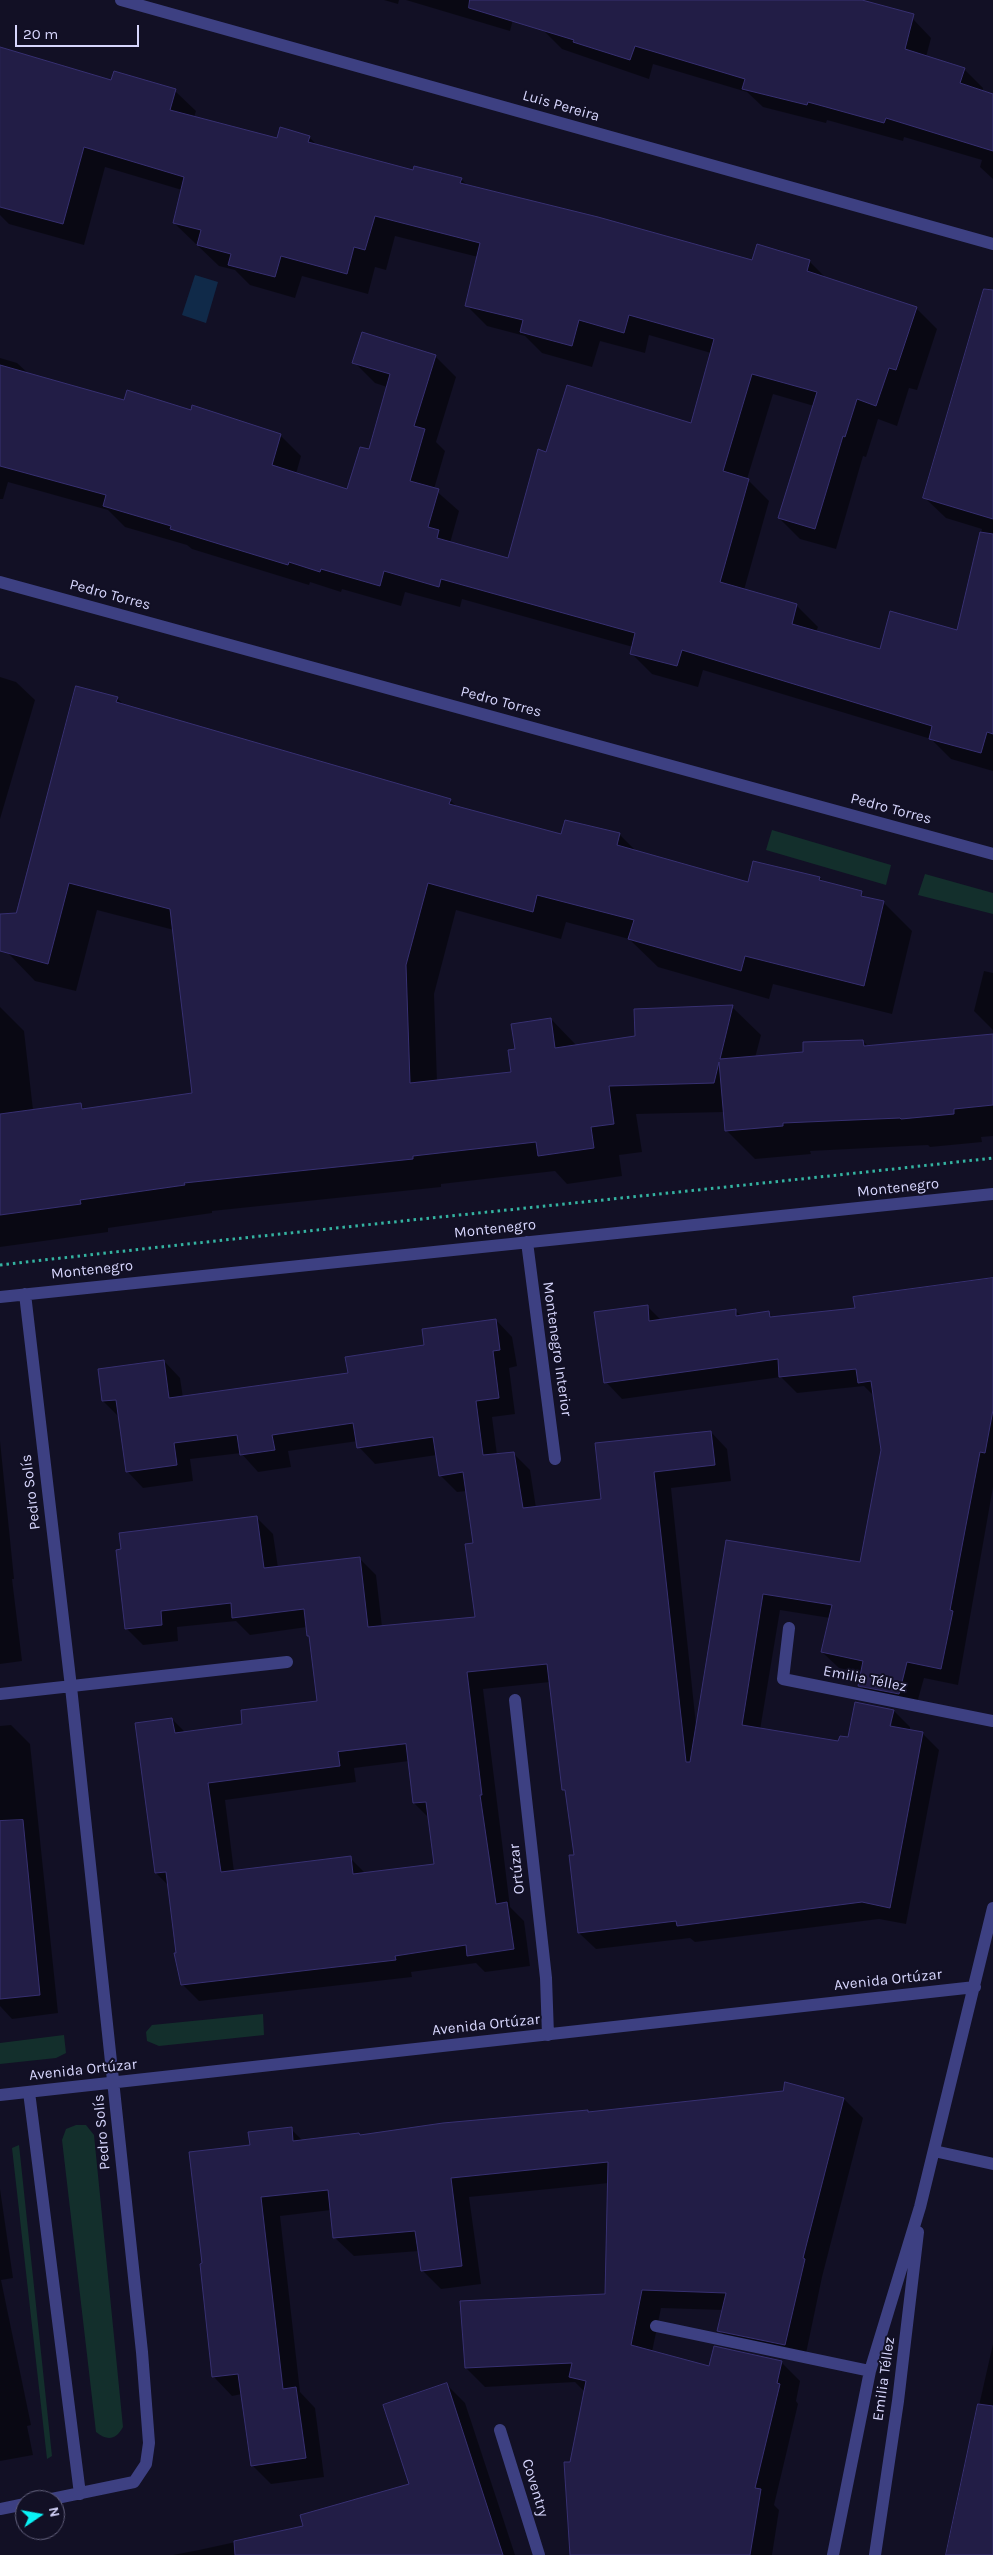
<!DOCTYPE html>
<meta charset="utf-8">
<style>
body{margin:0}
#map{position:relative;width:993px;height:2555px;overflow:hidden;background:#121025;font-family:Karla,sans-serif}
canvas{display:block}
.north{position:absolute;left:15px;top:2490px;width:50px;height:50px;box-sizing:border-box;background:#121025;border:1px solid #615f7b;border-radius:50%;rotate:78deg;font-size:14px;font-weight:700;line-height:20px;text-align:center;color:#d7d6fd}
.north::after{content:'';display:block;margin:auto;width:18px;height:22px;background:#0af2f5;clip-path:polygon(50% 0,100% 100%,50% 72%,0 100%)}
.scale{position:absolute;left:15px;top:25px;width:124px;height:22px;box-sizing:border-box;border:2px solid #d7d6fd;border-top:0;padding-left:6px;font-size:15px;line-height:18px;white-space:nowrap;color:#d7d6fd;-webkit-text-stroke:4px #121025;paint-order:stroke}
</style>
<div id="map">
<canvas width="993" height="2555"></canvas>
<div class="north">N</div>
<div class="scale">20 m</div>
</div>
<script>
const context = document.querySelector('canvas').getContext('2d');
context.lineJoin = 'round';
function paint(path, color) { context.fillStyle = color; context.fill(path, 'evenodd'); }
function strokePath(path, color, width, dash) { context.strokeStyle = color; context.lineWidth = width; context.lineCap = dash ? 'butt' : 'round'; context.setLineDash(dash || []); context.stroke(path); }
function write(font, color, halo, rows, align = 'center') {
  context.font = font + ' Karla,sans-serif'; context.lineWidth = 4; context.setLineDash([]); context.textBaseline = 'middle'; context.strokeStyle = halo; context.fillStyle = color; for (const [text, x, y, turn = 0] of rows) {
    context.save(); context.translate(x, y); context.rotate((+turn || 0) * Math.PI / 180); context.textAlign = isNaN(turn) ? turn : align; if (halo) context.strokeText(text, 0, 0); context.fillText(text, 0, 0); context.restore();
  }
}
paint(new Path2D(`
 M772,830L891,865L886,885L766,850Z
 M925,874L993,893V914L918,895Z
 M263,2014L264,2035L159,2046L147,2041L146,2032L152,2025Z
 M64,2035L66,2053L56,2058L0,2064V2043Z
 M76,2125H86L94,2135L123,2427C116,2440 107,2441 96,2432L62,2140L66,2129Z
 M19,2145L52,2456L47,2459L12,2148Z`), '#132f2c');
paint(new Path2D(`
 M195,275L218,282L206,323L182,315Z`), '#102a49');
paint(new Path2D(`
 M384,0H399L398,4Z
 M406,0H518L510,31Z
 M551,0H838L913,19L931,38L926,57L964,69L983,88L982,91L993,95V179L980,167L982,160L904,137L903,141L827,120L826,123L763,107L747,92L653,64L649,79L562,49L543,30Z
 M0,49L112,81L175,91L196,111L194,117L277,139L309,137L318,146L414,171L461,179L469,187L753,262L757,246L810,262L826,278L916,308L937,329L917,390L909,388L897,426L878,419L866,457L863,456L836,549L800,539L779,518L814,406L773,394L747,479L769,501L744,590L797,606L818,627L816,632L881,650L958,632L982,529L946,518L925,498L993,314V771L951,759L931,739L703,670L698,687L652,674L631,653L633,647L462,599L460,607L405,592L401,606L342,589L341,592L310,582L309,585L192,549L187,545L125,527L108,510L8,482L3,499H0V358L17,363L30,375L125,402L191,411L280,435L301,456L296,474L348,491L369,450L387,387L375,383L354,362L435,356L456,377L436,442L445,451L434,489L459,511L450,543L509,559L547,453L692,424L711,353L649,335L645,353L600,341L592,367L542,353L525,336L487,326L466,305L478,257L395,236L386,270L375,267L368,294L302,276L295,298L250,285L235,270L219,266L174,223L182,190L105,167L84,245L9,224L0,215Z
 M0,677L16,682L35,700L0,819Z
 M117,698L125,706L450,800L457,807L562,836L619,834L637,852L749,884L820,878L825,883L861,893L867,899L884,903L912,931L892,1014L773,984L769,999L658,967L629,939L566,922L561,939L456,910L434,994L437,1082L512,1073L517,1050L551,1019L577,1046L636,1037L732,1007L761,1035L755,1058L805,1054L863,1041L869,1047L993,1037V1136L981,1137L982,1142L930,1147L928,1145L810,1151L811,1154L755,1159L726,1130L725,1112L636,1114L642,1152L619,1155L622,1176L567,1184L555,1171L441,1184V1187L212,1211V1213L108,1228V1232L0,1247V1007L24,1031L33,1110L80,1104L86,1110L193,1095L174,930L97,910L76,991L35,981L7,952Z
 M984,971L993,973V1030L974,1011Z
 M993,1277V1487L958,1685L924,1678L915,1710L876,1702L860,1685L862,1673L839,1668L822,1652L830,1618L780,1610L760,1730L839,1743L894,1711L910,1727V1731L922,1733L939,1750L906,1924L879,1919L695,1942L690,1938L596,1949L579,1933L576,1856L567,1792L564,1789L550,1682L483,1689L510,1907L524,1921L530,1966L485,1972L476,1963L411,1972L412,1977L199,2001L182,1984L169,1886L156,1873L172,1719L186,1733L244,1725L319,1702L311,1638L307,1627L250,1635L236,1621L177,1627L178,1641L143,1645L126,1628L256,1517L273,1534L278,1568L359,1558L376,1575L382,1627L476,1618L474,1544L467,1491L457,1492L440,1475L437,1455L375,1464L359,1447L358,1441L288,1451L291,1467L258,1472L241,1453L190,1459L193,1481L143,1488L127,1471L119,1417L103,1401L164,1361L180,1378L183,1398L349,1374L496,1320L512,1337L517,1366L509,1368L515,1414L492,1417L497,1455L513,1453L530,1470L536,1508L603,1500L711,1432L727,1449L731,1481L671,1488L696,1725L727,1541L861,1563L882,1450L875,1397L864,1386L797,1393L781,1377L622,1399L606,1382L647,1306L662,1321L735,1310L741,1316L769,1313L774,1318L856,1309ZM890,1722H892L890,1732ZM409,1761L414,1803L429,1818L435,1865L366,1874L350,1858L234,1872L225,1800L356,1782L354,1768Z
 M0,1441L14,1579H12L22,1661L0,1664Z
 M11,1725L30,1744L58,2013L12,2019L0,2006V1726Z
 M786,2084L844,2099L863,2118L822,2277L804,2363L738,2349L719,2330L723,2310L661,2308L652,2352L710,2368L781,2362L800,2381L796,2401L798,2404L774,2505L779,2510L772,2555H571V2463L585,2392L575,2382L485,2387L466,2368L606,2295L609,2183L469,2197L481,2284L441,2289L422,2270L419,2251L354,2256L334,2237L331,2210L280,2216L300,2392L315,2408L324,2477L271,2484L252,2465L242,2394L232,2396L213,2376L251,2146L291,2129L303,2141L361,2136L784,2092Z
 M0,2189L13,2278L1,2280L31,2425L27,2426L33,2455L0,2461Z
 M993,2344V2555H945Z
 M447,2385L465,2403L515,2555H412L411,2485Z
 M304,2527L361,2555H173L199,2550Z`), '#0007');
const building = new Path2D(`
 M470,0H862L914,14L905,49L965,68L960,83L993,94V151L886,118L884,123L808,102L807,105L742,89L745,79L635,46L630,60L573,42L574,40L469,8Z
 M0,47L111,80L114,71L176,89L170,110L277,138L280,127L310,136L308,142L413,170L414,166L462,178L460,183L598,217L752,260L757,244L810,260L807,271L917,307L896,370L889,368L876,406L857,399L845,437L843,436L815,529L778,518L817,392L752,374L723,471L749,479L720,582L797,604L792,624L880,649L890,611L957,630L980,532L993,534V734L987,732L981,753L929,739L932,726L682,650L677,666L630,654L635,633L441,579L439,587L384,571L380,586L321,569L320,572L289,562L288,565L170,529L171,526L103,506L106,495L0,466V365L124,400L127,390L191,410L192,405L281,434L272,465L347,489L360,447L369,449L390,374L352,363L362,332L436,355L414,426L425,429L410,481L439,489L428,527L439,530L437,538L508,558L538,449L546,452L567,385L691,423L714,339L629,315L624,333L579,320L572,346L520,332L523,320L465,306L480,243L375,216L365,250L354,247L347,274L281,256L275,277L228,265L231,254L197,245L201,230L173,223L184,177L84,147L63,224L0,207Z
 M984,289L993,290V519L923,498Z
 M76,686L118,697L116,702L451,799L449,804L561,834L565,820L620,833L617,845L748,882L753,861L820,877L819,880L862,891L861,896L884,901L864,986L745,956L741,971L628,939L634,920L537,895L533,912L428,883L406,965L410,1083L511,1072L508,1050L515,1049L511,1024L551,1018L555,1048L635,1036L634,1009L733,1005L720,1059L803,1052V1042L863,1040L864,1046L993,1034V1105L954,1109V1114L901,1119L900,1118L783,1123V1126L725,1131L719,1062L714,1083L609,1086L614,1124L591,1127L594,1148L538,1156L536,1142L413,1156V1159L184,1183L185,1185L80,1200L81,1204L0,1215V1114L81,1103L82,1109L192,1093L170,909L69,883L48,964L0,951V914L16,913Z
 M993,1278V1410L985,1453L980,1452L966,1525L950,1610L953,1611L941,1669L907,1662L899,1694L858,1686L863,1661L821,1652L832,1605L763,1594L742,1725L838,1741L840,1736L848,1737L855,1702L894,1710L890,1726L923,1732L890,1908L862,1902L677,1926L676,1921L578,1933L569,1855H574L565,1790H562L547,1664L467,1672L482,1795H480L496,1904L507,1902L514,1949L467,1956L466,1945L395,1956L396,1960L181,1985L174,1953H176L166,1872L155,1873L135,1723L172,1718L175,1733L242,1724L241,1710L317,1701L309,1636H307L304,1609L232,1618L231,1603L161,1611L162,1625L125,1629L116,1550L121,1549L119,1533L257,1516L264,1568L360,1557L368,1627L475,1617L465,1544L473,1543L463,1472L439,1476L433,1437L357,1448L353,1423L272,1435L275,1450L240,1455L237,1435L174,1443L177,1465L126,1472L116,1400L102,1401L98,1369L164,1360L169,1398L348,1373L345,1357L424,1345L422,1329L496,1319L500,1350L493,1351L499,1398L476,1401L483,1455L514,1452L523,1508L601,1499L595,1443L711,1431L715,1465L654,1472L686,1762H690L726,1540L860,1562L881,1450L871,1381L858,1383L856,1369L779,1377L778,1359L604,1383L594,1312L648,1305L649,1321L736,1309V1316L769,1311L770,1317L855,1308L853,1297ZM406,1744L413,1803L426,1802L434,1864L353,1874L351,1856L221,1872L208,1783L340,1766L338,1752Z
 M23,1820L40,1995L0,1999V1821Z
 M785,2082L844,2098L803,2258L805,2259L785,2345L717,2331L726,2293L642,2290L631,2345L709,2366L714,2346L782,2361L777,2383L780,2384L755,2488L761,2489L750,2555H570L564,2462H570L586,2381L569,2377L572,2363L465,2368L460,2301L605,2294L608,2162L451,2178L462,2266L421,2271L415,2231L333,2238L328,2190L261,2197L283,2389L296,2387L306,2458L251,2466L238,2374L212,2377L200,2264L202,2263L189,2152L250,2145L248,2132L292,2127L293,2141L359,2133L360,2135L443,2123L588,2110V2112L783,2091Z
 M447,2383L503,2555H235L234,2541L303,2526L300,2515L409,2484L383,2405Z
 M978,2404L993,2406V2555H946Z`);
paint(building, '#221d46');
strokePath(building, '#373071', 1);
strokePath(new Path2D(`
 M0,1265C331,1227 662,1195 993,1158`), '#34b3a1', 3, [2.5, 4]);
strokePath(new Path2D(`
 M121,0L993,244
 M0,582L993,854
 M527,1242L555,1459
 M25,1294L71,1687L142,2352L149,2443L146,2464L134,2482L47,2500
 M0,1297L993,1194
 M789,1628L783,1679L993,1721
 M0,1694L287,1662
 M515,1700L546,1978L548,2035
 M29,2092L80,2494
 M0,2095L975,1987
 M934,2151L993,2164
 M656,2326L870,2371
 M500,2430L539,2555
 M0,2509L25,2504
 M833,2555L870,2371L920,2207L993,1908
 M875,2555L898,2401L918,2232`), '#3d4082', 12);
write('15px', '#d7d6fd', '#121025', [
 ["Luis Pereira",561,106,16],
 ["Pedro Torres",110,595,15],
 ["Pedro Torres",501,702,15],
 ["Pedro Torres",891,809,15],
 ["Montenegro",898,1188,-6],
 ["Montenegro",495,1229,-6],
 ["Montenegro",92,1270,-6],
 ["Montenegro Interior",557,1349,82],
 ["Pedro Solís",31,1492,-97],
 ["Emilia Téllez",865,1679,11],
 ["Ortúzar",517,1869,-96],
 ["Avenida Ortúzar",888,1980,-6],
 ["Avenida Ortúzar",486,2025,-6],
 ["Avenida Ortúzar",83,2070,-6],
 ["Pedro Solís",102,2132,-95],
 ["Emilia Téllez",884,2379,-82],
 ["Coventry",535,2488,73]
]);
</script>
